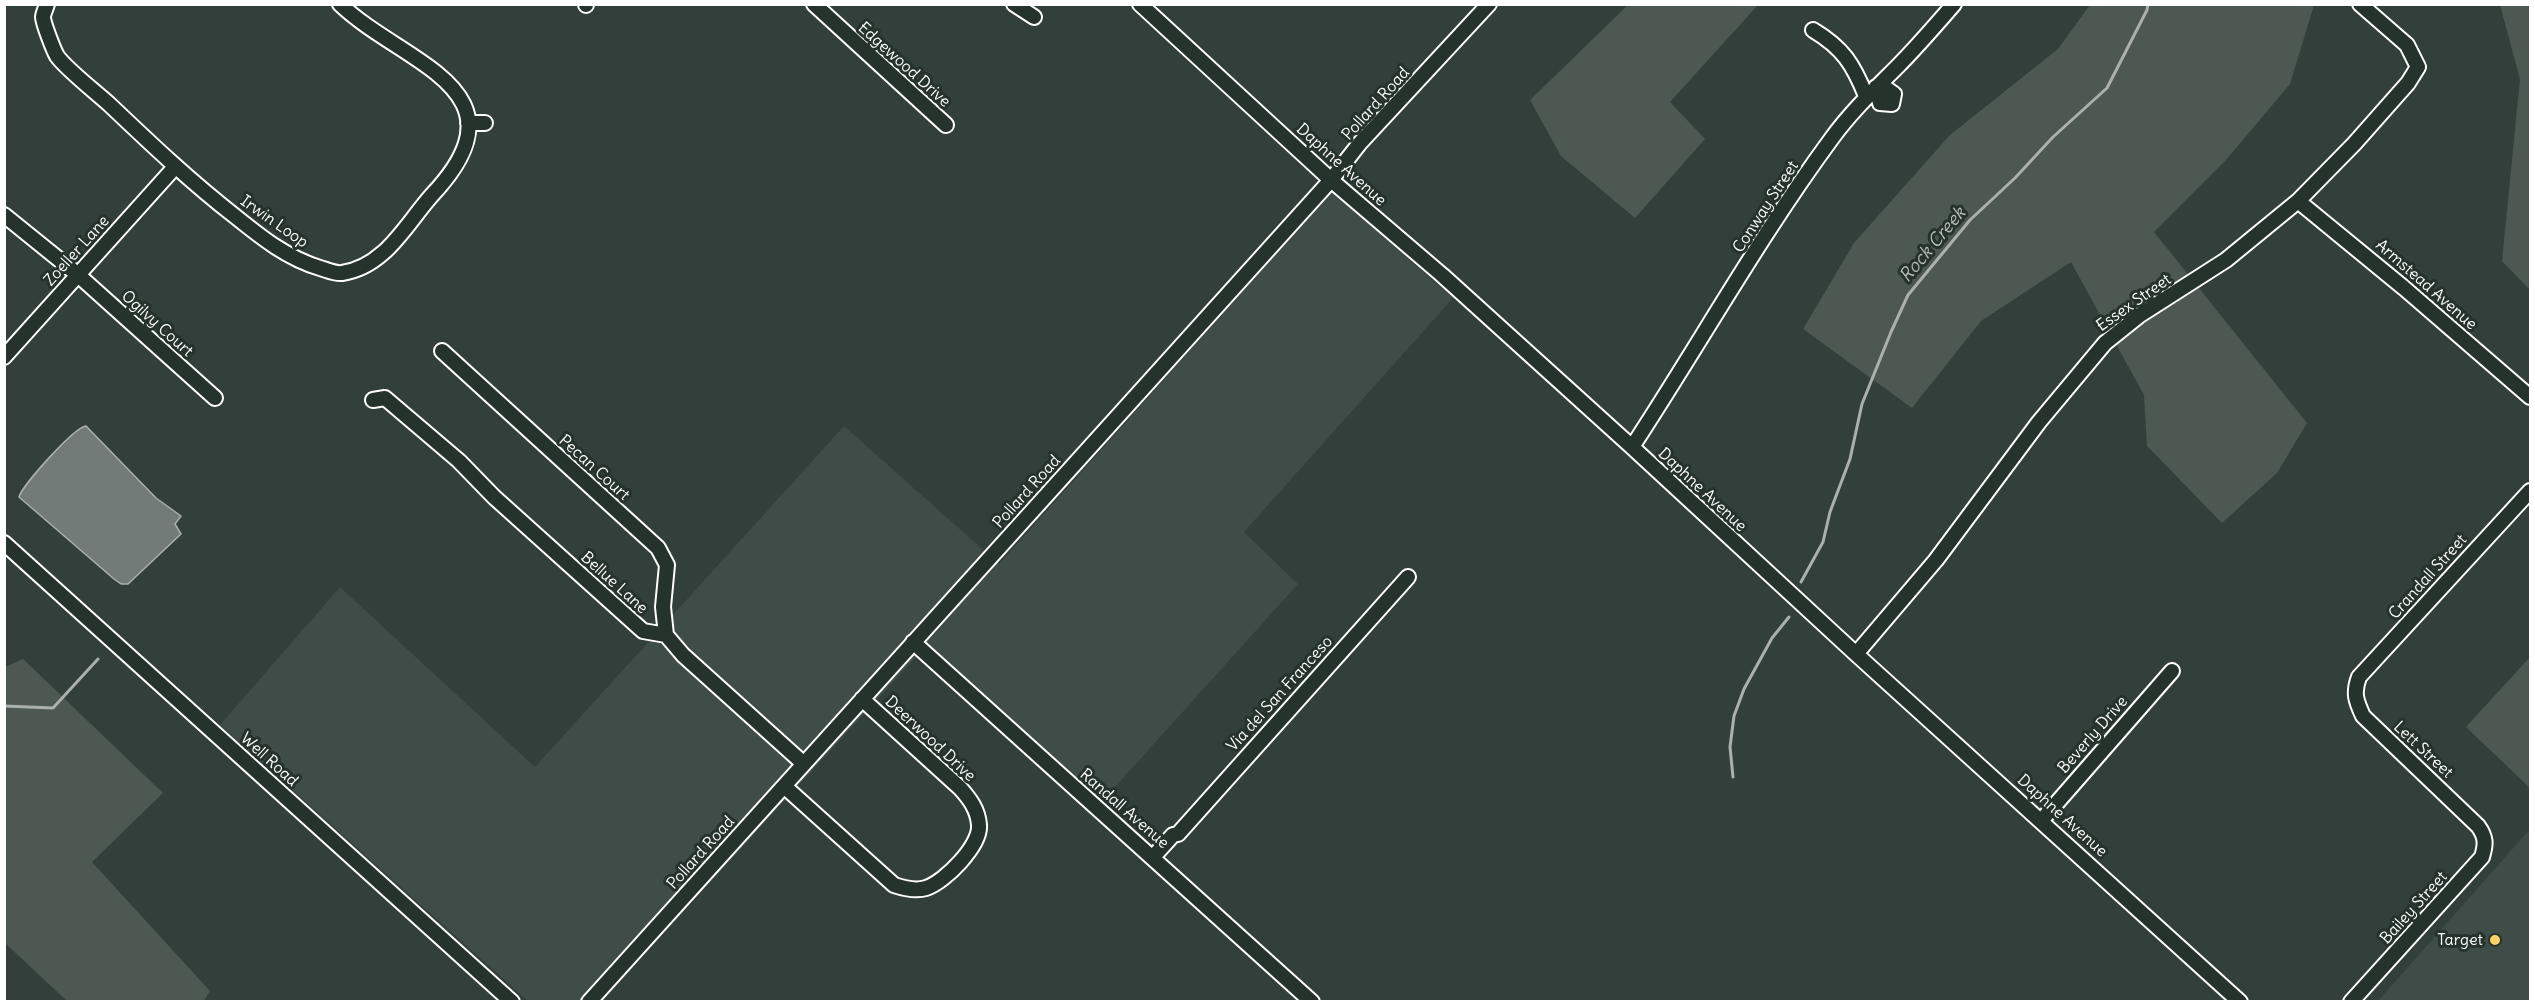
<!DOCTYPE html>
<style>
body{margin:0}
#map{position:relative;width:2535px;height:1006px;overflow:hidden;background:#333f3a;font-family:Delius,sans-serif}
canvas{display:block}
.frame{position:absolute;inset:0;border:6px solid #fff;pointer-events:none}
</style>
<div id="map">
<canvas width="2535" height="1006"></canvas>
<div class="frame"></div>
</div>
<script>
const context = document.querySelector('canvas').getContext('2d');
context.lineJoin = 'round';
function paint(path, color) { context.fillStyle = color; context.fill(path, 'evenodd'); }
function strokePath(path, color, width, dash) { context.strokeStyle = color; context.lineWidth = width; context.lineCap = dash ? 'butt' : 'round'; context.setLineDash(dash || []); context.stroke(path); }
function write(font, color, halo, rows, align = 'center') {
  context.font = font + ' Delius,sans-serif'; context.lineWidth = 6; context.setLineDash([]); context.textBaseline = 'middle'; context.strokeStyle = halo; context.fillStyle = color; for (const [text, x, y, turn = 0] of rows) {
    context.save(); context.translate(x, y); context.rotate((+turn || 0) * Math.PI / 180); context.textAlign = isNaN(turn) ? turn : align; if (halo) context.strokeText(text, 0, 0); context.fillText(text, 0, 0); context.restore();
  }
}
paint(new Path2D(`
 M1332,192L1453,298L1244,532L1298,584L1107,796L1083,806L918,655L601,1001H528L220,725L340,587L535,767L844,426L999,564Z
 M2530,829V1001H2378Z`), '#404c47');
paint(new Path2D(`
 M1628,5H1758L1670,102L1705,139L1635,218L1561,156L1530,100Z
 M2090,5H2314L2290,84L2226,160L2154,232L2307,423L2277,473L2222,523L2147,446L2144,395L2071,262L1981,321L1912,408L1803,329L1854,243L1950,135L2058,49Z
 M2500,5H2530V290L2502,261L2520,79Z
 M2530,657V788L2466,727Z
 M23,659L163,793L92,862L210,991L204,1001H67L5,943V667Z`), '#4d5853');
const water = new Path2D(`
 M86,426L156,498L181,516L175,524L181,534L128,584H121L114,579L19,497C22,486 73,428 86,426Z`);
paint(water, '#737b78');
strokePath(water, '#abb0ae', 1.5);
strokePath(new Path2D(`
 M1801,582L1823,542L1830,512L1850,459L1862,404L1891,332L1908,295L1970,220L2015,178L2053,137L2107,88L2147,10L2148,4
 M4,706L53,708L98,659
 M1733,777L1730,747L1734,716L1744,689L1772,638L1789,617`), '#abb0ae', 3);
const minor = new Path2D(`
 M47,4C46,8 43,14 43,17C43,23 54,51 57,56C66,69 97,93 110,105C151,144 191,182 236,217C262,238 287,258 320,268C327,270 335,274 342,273C385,267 406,224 432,195C532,89 402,64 340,4
 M586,4V5
 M814,4L946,125
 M1014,4L1034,17
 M1140,4L1331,180L1442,275L1632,447L1856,654L2240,1002
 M1813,30C1843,48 1853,64 1866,96
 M1876,87L1887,89L1894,94L1892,104L1880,103Z
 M468,123H485
 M2298,201L2404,288L2530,397
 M4,215L77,274L215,398
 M442,351L658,548L667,565L663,607L666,635
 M4,357L175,167
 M373,400L385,398L459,461L494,497L643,631L666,635L683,655L804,764
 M1632,447C1699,345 1759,237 1832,138C1851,112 1873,91 1896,68C1916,48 1935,26 1954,4
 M4,543L512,1002
 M913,642L1312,1002
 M1856,654L1936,560L2039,422L2105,343L2140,315L2226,260L2298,201L2354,144L2408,83L2418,67L2407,45L2360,4
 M784,786L894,885C903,888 917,891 926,888C945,882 981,845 979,825C978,810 970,799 960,788L862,699
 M2041,821L2172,671
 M1153,857L1173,835L1178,834L1408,577
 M589,1002L1331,180L1360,143L1489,4
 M2351,1002L2482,857C2486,844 2486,837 2478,826L2363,716C2356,701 2353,693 2359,677L2530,491`);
strokePath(minor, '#fff', 18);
strokePath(minor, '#26332d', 14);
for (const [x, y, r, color] of [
 [2495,940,6,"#ffd166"]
]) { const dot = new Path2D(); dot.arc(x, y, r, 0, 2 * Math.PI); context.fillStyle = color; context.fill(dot); strokePath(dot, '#26332d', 2); }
write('16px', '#fff', '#26332d', [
 ["Edgewood Drive",904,65,42],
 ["Pollard Road",1376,104,-48],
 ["Daphne Avenue",1341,165,42],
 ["Conway Street",1766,207,-57],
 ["Irwin Loop",274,222,35],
 ["Zoeller Lane",77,251,-48],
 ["Armstead Avenue",2426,285,41],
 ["Essex Street",2134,303,-35],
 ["Ogilvy Court",157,324,42],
 ["Pecan Court",594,468,42],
 ["Daphne Avenue",1702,490,43],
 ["Pollard Road",1027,492,-48],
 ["Crandall Street",2428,577,-48],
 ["Bellue Lane",614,583,42],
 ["Via del San Franceso",1280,694,-48],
 ["Beverly Drive",2093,735,-49],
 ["Deerwood Drive",930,739,43],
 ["Lett Street",2423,750,43],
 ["Well Road",269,760,42],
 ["Randall Avenue",1124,809,41],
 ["Daphne Avenue",2062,816,42],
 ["Pollard Road",701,853,-48],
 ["Bailey Street",2414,908,-48]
]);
write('16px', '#fff', '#26332d', [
 ["Target",2483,940]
], 'right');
write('italic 18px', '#b9bdbc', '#26332d', [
 ["Rock Creek",1933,245,-50]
]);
</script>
